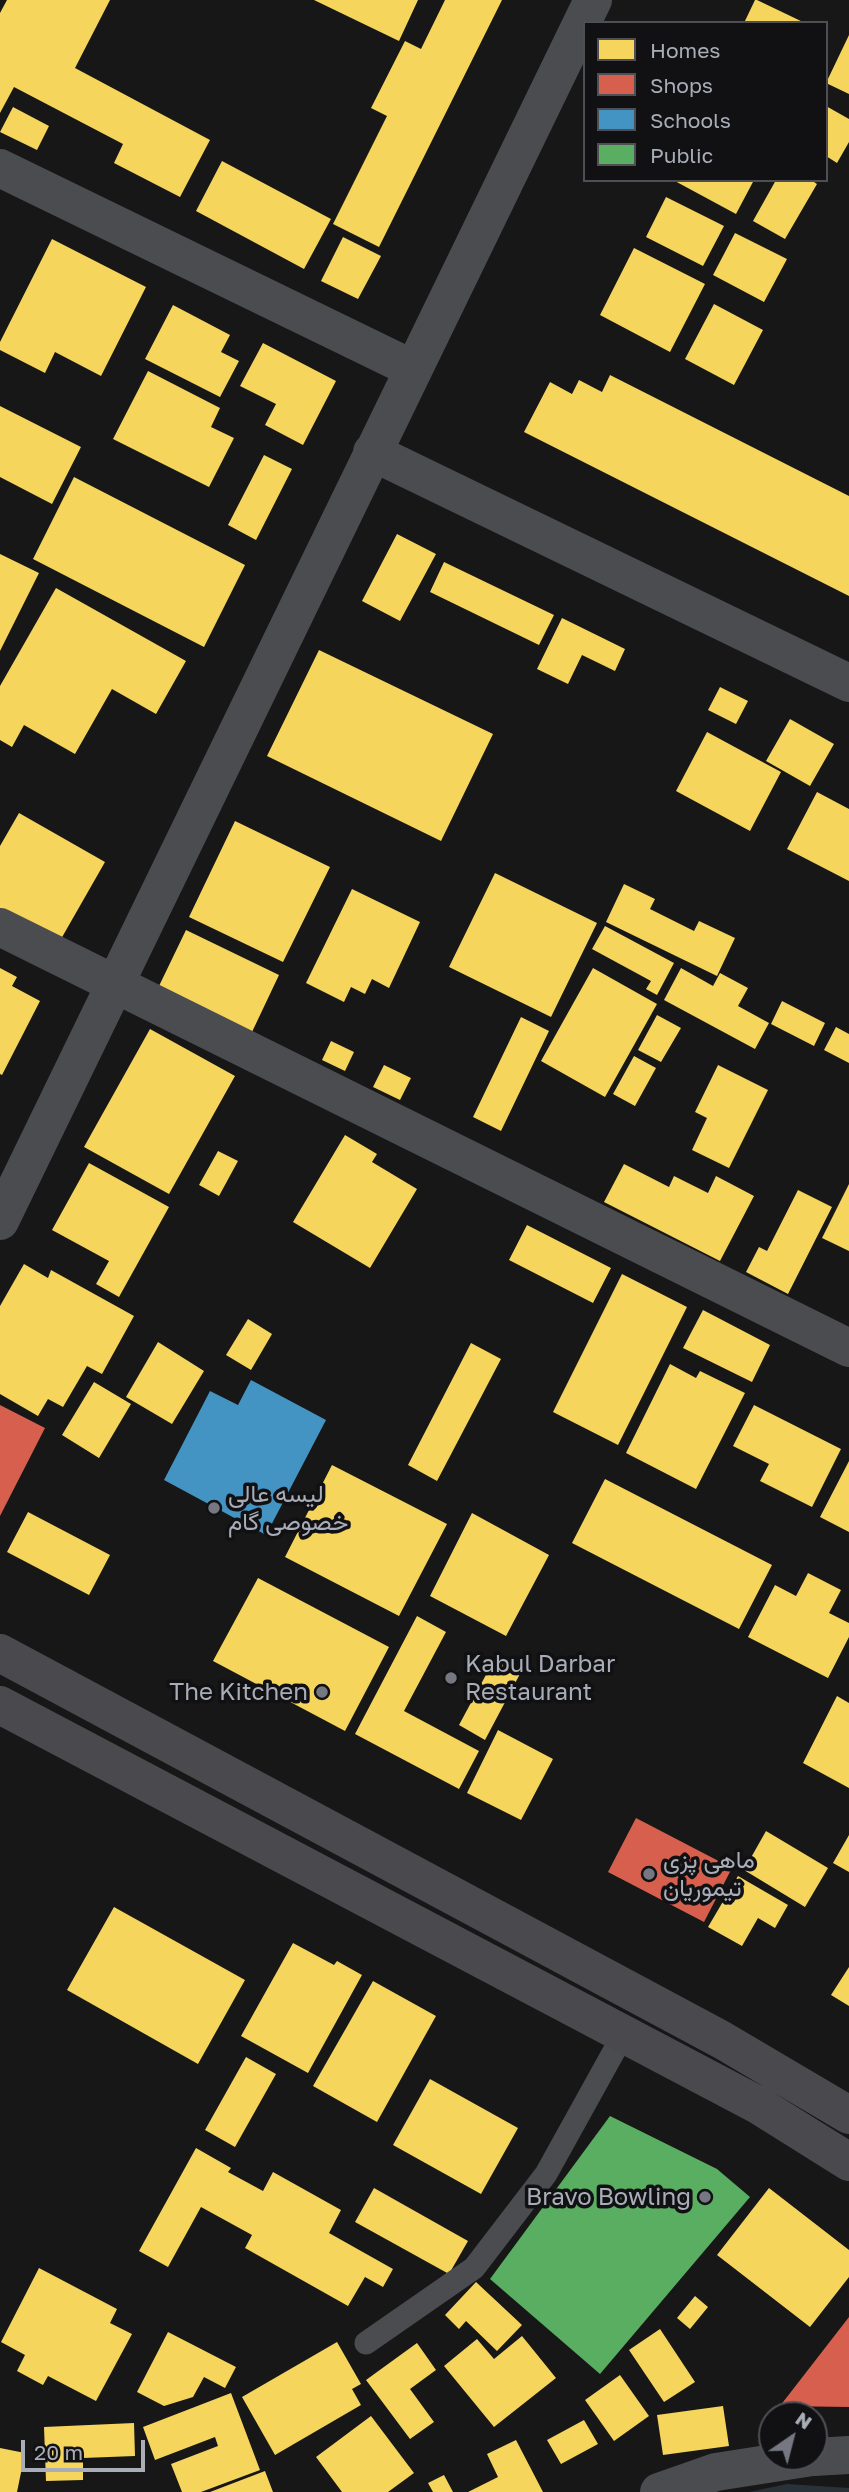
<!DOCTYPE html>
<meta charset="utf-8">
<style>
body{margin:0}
#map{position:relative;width:849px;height:2492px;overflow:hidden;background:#171717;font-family:"Golos Text",sans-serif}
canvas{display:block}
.legend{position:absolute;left:583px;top:21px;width:245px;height:161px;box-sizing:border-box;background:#111113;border:2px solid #4d4f55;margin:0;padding:9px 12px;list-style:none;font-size:21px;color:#a8adb8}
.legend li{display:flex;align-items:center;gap:14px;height:35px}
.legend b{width:35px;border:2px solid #4d4f55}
.north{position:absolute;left:758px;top:2401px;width:70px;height:70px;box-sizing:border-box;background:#111113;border:2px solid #4d4f55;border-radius:50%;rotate:35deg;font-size:19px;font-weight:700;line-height:28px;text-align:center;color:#a8adb8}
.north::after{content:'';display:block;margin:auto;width:24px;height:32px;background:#757880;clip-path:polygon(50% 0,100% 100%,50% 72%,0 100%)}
.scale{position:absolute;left:21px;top:2440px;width:124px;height:32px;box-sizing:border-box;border:4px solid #a8adb8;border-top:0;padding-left:9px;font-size:21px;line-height:24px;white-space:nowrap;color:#a8adb8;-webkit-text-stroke:5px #111113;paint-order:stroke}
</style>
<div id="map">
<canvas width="849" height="2492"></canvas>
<ul class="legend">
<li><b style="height:19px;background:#f6d55c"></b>Homes</li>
<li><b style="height:19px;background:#d6604d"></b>Shops</li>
<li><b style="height:19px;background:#4393c3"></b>Schools</li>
<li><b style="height:19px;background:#5aae61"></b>Public</li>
</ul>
<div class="north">N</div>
<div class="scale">20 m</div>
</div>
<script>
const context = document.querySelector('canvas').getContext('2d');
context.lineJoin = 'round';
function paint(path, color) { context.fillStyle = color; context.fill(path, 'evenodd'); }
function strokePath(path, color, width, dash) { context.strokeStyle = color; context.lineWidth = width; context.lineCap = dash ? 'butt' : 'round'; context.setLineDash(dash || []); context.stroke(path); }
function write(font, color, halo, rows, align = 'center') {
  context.font = font + ' "Golos Text",Vazirmatn,sans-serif'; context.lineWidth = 7; context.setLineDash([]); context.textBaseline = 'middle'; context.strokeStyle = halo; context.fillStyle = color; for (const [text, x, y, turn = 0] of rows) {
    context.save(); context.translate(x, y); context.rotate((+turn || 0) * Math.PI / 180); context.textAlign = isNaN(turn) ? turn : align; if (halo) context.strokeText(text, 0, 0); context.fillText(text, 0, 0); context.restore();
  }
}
paint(new Path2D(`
 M787,2484L849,2488V2492H749Z`), '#2a3239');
paint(new Path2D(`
 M7,0H110L75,68L210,140L180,197L114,163L123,144L14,87L0,113V13Z
 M314,0H418L399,41Z
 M445,0H502L379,247L333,224L387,116L371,108L405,41L421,49Z
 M755,0H757L805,23H744Z
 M849,35V94L826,83Z
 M826,106L849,119V142L837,163L826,156Z
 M13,107L49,126L37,150L0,132Z
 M222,161L331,219L304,269L196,211Z
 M673,180H754L736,214Z
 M776,180H811L817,184L785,239L753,221Z
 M666,197L724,226L703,266L646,237Z
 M735,233L787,259L764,302L713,275Z
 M343,237L381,256L358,299L321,281Z
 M52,239L146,287L101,376L55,352L45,373L0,350V342Z
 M634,248L705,284L670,352L600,315Z
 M714,304L763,330L734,385L685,359Z
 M173,305L230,335L221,352L239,361L220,397L145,359Z
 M263,343L336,381L303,445L265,425L276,404L240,386Z
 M148,371L220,408L211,427L234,438L209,487L113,439Z
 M610,375L849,496V596L524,432L550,382L572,394L579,380L602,392Z
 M0,406L81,447L52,504L0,477Z
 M264,455L292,469L256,540L228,525Z
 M74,477L245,565L204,647L33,559Z
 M397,534L436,554L400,621L362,601Z
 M0,554L39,573L0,651Z
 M444,562L554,615L539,645L430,592Z
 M56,588L186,661L156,714L112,689L75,754L24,725L12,747L0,740V686Z
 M562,618L625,649L615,671L582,655L568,684L537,669Z
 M319,650L493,734L441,841L267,756Z
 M720,687L748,701L736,724L708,710Z
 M790,719L834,744L810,786L766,761Z
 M707,732L781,772L750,831L676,791Z
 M817,792L849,809V881L787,849Z
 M19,813L105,862L57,946L0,914V846Z
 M235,821L330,867L283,962L189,917Z
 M495,873L597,923L551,1017L449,967Z
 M624,884L655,899L650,909L694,931L699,921L735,938L717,976L606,922Z
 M352,889L420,922L389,988L372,979L365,994L351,987L344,1002L306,983Z
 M605,926L674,963L657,995L646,989L651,981L592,949Z
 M186,930L279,975L252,1032L159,986Z
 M0,968L17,977L12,986L40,1001L2,1075L0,1074Z
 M593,968L657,1004L605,1097L541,1061Z
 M681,968L713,986L720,973L748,988L738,1006L769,1023L755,1049L664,1000Z
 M782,1001L825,1023L814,1046L771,1024Z
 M657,1015L681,1028L661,1062L638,1050Z
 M521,1017L549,1031L501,1131L473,1117Z
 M836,1027L849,1034V1063L824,1050Z
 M150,1029L235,1076L169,1194L84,1147Z
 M331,1041L354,1052L345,1071L322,1060Z
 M634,1056L656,1068L635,1106L613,1094Z
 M384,1065L411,1078L400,1100L373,1087Z
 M718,1065L768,1090L729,1168L692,1150L707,1118L695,1112Z
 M345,1135L377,1154L372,1162L417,1189L370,1268L293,1222Z
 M218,1151L238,1161L219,1196L199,1185Z
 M89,1163L169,1207L119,1297L96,1284L109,1261L52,1230Z
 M624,1164L669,1187L674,1176L708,1193L716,1176L754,1196L720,1261L604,1202Z
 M849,1184V1251L822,1238Z
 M798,1190L832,1207L788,1294L746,1272L759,1247L767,1251Z
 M527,1225L611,1268L593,1303L509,1260Z
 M24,1264L48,1278L51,1270L134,1316L102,1374L87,1366L63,1407L48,1399L38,1416L0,1394V1306Z
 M622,1274L687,1307L618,1445L553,1412Z
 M703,1310L770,1345L752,1382L683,1348Z
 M248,1319L272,1334L251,1370L226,1355Z
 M158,1342L204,1371L172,1424L126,1397Z
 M471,1343L501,1359L437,1481L408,1465Z
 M670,1364L696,1378L700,1371L745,1393L696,1489L626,1453Z
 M94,1382L131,1404L99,1458L62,1435Z
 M754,1405L841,1449L812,1507L760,1481L769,1464L733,1446Z
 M849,1461V1532L820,1517Z
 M332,1465L447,1524L399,1616L285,1557Z
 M605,1479L772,1565L739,1629L572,1543Z
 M28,1512L110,1555L89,1595L7,1552Z
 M472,1513L549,1555L506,1636L430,1596Z
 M808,1573L841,1590L829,1613L849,1623V1637L828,1678L748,1637L775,1585L796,1596Z
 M258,1578L389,1647L345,1731L213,1661Z
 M417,1616L446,1632L404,1711L479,1751L459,1789L355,1734Z
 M495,1658L521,1672L485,1740L459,1725Z
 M837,1696L849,1703V1788L803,1763Z
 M498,1730L553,1759L521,1820L467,1793Z
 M766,1831L828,1868L805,1907L744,1870Z
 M849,1835V1872L833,1863Z
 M738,1876L788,1905L775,1928L758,1918L742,1946L708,1927Z
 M114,1907L245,1980L198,2064L67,1990Z
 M293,1943L334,1965L337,1961L362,1975L308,2073L241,2036Z
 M849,1967V2006L831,1995Z
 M373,1981L436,2016L377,2122L313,2086Z
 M246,2057L276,2074L235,2147L205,2130Z
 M430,2079L518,2128L481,2194L393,2145Z
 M196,2148L231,2168L228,2172L263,2191L273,2172L341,2210L329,2233L393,2269L383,2287L365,2277L348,2306L245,2248L252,2235L201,2207L168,2267L139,2251Z
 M374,2188L468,2241L449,2274L355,2222Z
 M769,2188L849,2250V2277L810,2327L717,2255Z
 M39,2268L117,2309L110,2323L132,2334L96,2401L48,2376L43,2385L17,2371L25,2355L1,2342Z
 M476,2282L522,2325L497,2351L466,2321L459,2329L445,2315Z
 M695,2296L708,2307L690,2329L677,2318Z
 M660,2329L695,2382L664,2402L629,2350Z
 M168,2332L236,2367L225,2388L204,2377L193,2397L164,2406L137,2392Z
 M522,2336L556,2378L494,2427L444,2366L477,2339L494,2359Z
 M337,2342L361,2384L352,2389L361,2405L275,2455L242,2397Z
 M417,2343L436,2370L410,2389L434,2422L410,2439L366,2380Z
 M620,2375L649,2416L614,2441L585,2400Z
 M231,2393L260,2470L201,2492H182L171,2464L218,2446L215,2437L155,2460L143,2427Z
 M723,2406L729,2446L663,2455L657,2415Z
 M371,2416L414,2473L388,2492H342L316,2457Z
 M584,2420L598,2444L561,2464L547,2440Z
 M134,2423L135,2456L83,2458V2480L46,2481L44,2427Z
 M516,2440L543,2492H468L498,2477L487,2454Z
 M0,2448L25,2453L17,2492H0Z
 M265,2471L273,2492H210Z
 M444,2475L453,2492H433L428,2483Z`), '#f6d55c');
paint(new Path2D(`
 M0,1405L45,1428L0,1516Z
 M636,1818L732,1868L704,1922L608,1872Z
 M849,2317V2407L780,2406Z`), '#d6604d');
paint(new Path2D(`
 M251,1380L326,1420L266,1535L164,1480L210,1391L238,1405Z`), '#4393c3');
paint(new Path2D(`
 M610,2116L717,2169L750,2197L600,2374L490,2279Z`), '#5aae61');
strokePath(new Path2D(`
 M366,2343L474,2268L546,2174L623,2035`), '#4b4c50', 23);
strokePath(new Path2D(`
 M0,168L413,369
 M372,452L849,683
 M0,927L849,1348
 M0,1221L593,0
 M814,2457L849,2455
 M659,2492L716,2472L812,2457`), '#4b4c50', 38);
strokePath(new Path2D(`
 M0,1653L722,2040L849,2115
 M0,1705L758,2105L849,2162`), '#4a4a4e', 38);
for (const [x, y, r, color] of [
 [214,1508,7,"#757880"],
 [451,1678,7,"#757880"],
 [322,1692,7,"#757880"],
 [649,1874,7,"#757880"],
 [705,2197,7,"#757880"]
]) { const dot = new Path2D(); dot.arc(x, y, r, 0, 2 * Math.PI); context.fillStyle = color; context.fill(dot); strokePath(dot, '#111113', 2.5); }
write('24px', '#a8adb8', '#111113', [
 ["لیسه عالی",228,1494],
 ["خصوصی گام",228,1522],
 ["Kabul Darbar",465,1664],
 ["Restaurant",465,1692],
 ["The Kitchen",308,1692,"right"],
 ["ماهی پزی",663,1860],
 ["تیموریان",663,1888],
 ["Bravo Bowling",691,2197,"right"]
], 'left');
</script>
